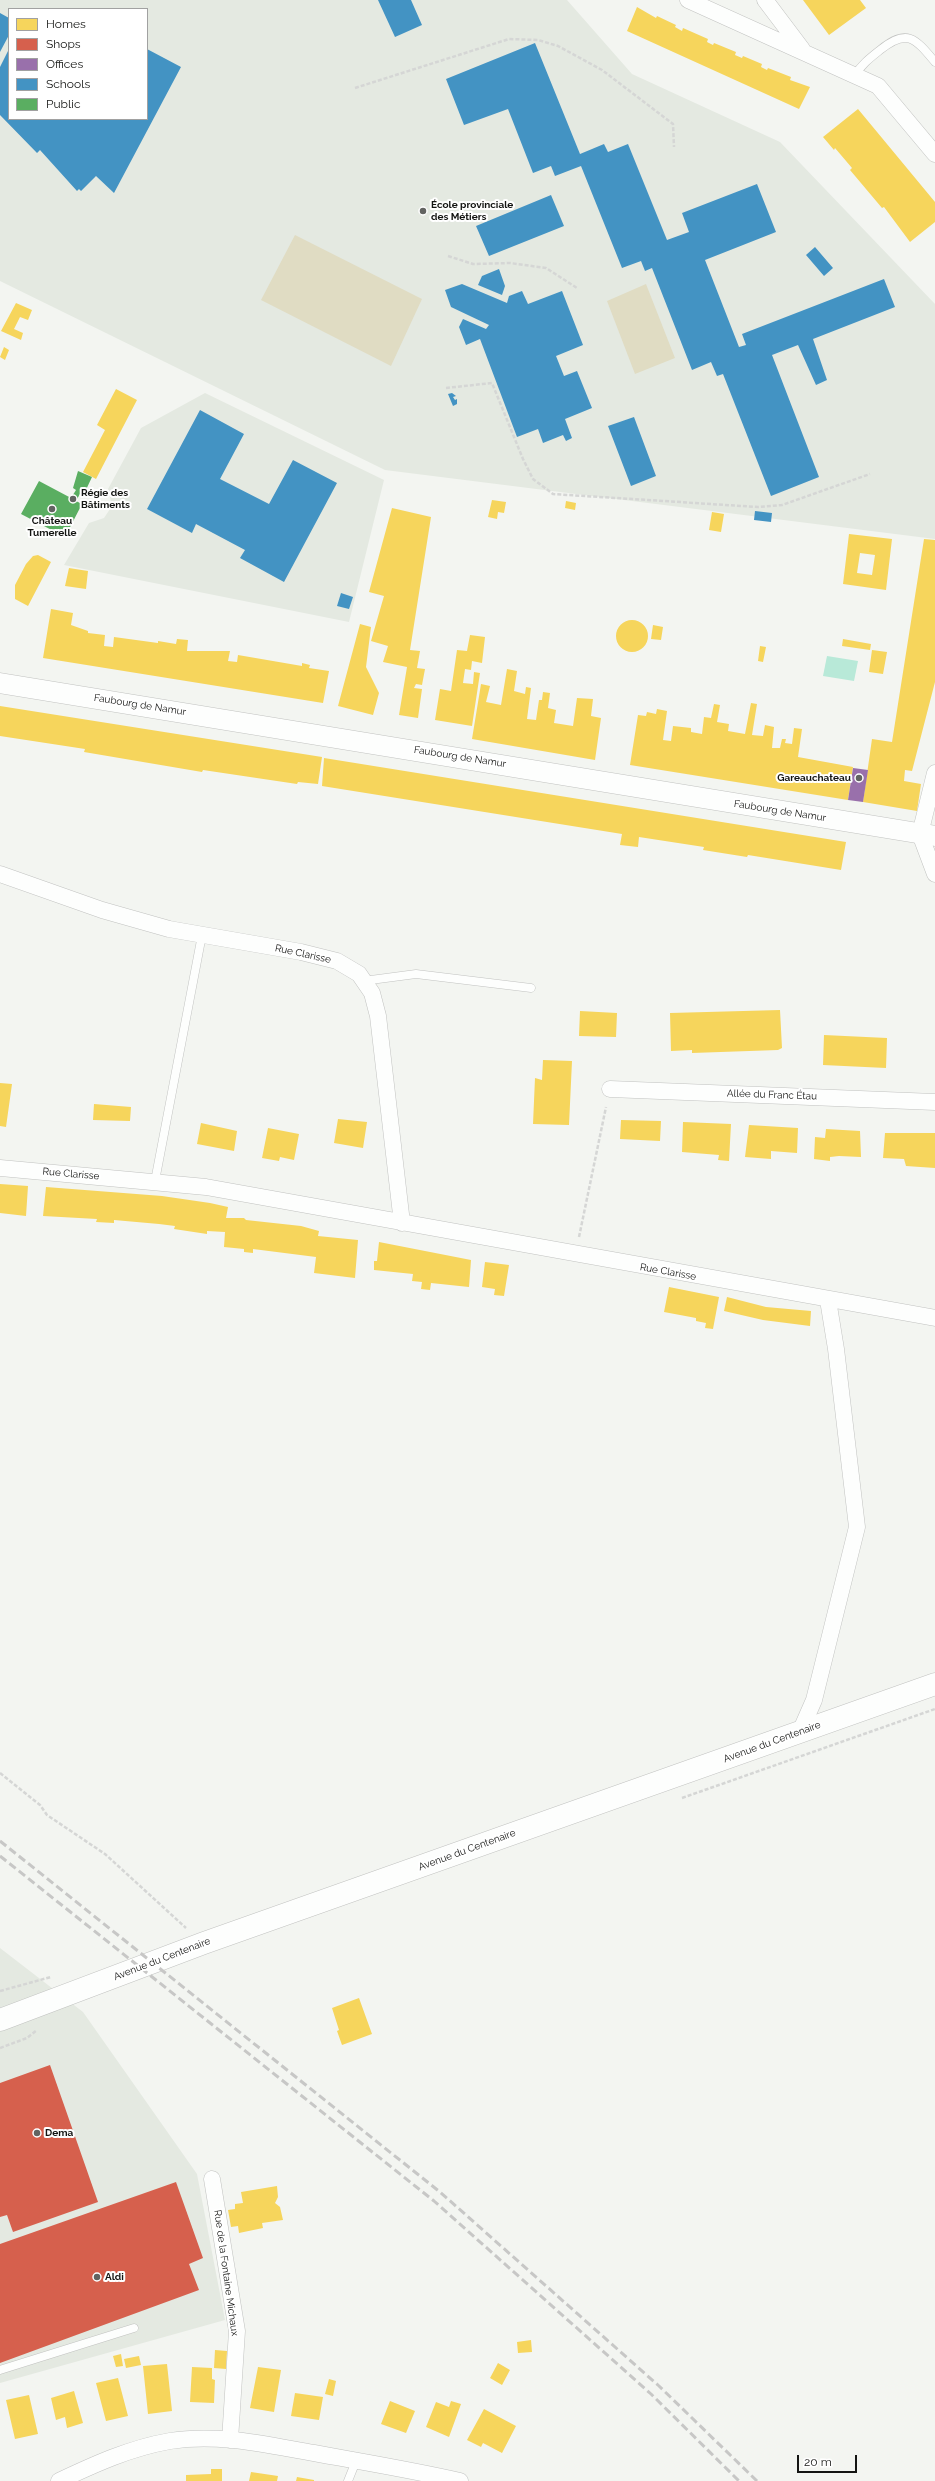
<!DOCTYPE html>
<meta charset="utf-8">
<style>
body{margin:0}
#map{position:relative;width:935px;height:2481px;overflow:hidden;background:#f3f5f1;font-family:Raleway,sans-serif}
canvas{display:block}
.legend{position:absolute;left:8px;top:8px;width:140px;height:112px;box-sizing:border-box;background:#fff;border:1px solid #a1a1a1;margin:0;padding:5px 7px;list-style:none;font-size:12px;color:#141513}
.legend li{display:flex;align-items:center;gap:8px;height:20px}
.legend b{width:20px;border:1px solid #a1a1a1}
.scale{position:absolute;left:797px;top:2455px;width:60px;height:18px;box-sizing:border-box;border:2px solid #141513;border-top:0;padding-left:5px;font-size:12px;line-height:14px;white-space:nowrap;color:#141513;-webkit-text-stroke:3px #fff;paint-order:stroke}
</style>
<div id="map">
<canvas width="935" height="2481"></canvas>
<ul class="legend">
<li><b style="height:11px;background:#f6d55c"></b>Homes</li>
<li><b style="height:11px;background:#d6604d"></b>Shops</li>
<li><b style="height:11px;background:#9970ab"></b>Offices</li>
<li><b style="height:11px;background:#4393c3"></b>Schools</li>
<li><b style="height:11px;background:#5aae61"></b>Public</li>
</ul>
<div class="scale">20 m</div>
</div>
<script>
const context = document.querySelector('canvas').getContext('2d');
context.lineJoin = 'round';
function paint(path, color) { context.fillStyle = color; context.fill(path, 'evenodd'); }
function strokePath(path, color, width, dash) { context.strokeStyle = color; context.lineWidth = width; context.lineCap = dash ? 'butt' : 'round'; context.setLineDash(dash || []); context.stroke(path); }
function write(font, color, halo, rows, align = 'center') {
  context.font = font + ' Raleway,sans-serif'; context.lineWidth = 4; context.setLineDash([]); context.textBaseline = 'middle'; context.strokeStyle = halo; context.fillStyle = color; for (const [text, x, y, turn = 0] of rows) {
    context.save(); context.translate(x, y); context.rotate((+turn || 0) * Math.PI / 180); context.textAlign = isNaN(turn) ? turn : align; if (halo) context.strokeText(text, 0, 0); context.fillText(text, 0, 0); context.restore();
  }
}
paint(new Path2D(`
 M0,0H567L632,74L780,142L935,304V539L385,470L0,281ZM9,9H147V119H9Z
 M205,393L384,480L349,622L64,565L89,523L104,518L112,506L108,489L141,428Z
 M0,1948L83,2012L197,2174L225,2320L0,2383Z`), '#e4e9e1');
paint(new Path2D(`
 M295,235L422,299L391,366L261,300Z
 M646,284L675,358L635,374L607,301Z`), '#e0dcc3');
paint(new Path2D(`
 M827,656L858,661L854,681L823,676Z`), '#b8e9d8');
paint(new Path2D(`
 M803,0H860L866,8L829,35Z
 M637,7L656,18L657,16L676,25L675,27L682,31L683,28L708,39L707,42L713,45L714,43L736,52L735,55L742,58L743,56L762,64L761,67L767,70L768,68L791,77L790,80L810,87L799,109L627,31Z
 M858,109L935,202V222L910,242L884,207L882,208L850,170L852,168L835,148L834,150L823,137Z
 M16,303L32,310L28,320L20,317L14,329L23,333L21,340L1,331Z
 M4,347L9,350L5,360L0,357Z
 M116,389L137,400L96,479L83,472L105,430L97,425Z
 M492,500L506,502L504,513L498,512L497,519L488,517Z
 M566,501L576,503L575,510L565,508Z
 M392,508L431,517L410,650L420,651L417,668L425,669L422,685L416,684L414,688L422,689L418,718L399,715L407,667L383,662L388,646L371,641L384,596L369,592Z
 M712,512L724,514L721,532L709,530Z
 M849,534L892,539L886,590L843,584ZM860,553L875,555L872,575L857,573Z
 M924,539L935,540V682L912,771L905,770L904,781L921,784L917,811L863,802L872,739L892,742Z
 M38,555L51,562L28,606L15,599V585L26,564L33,556Z
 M69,568L88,571L86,589L65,586Z
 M51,609L73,613L71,625L88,631V633L105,635L104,646L113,647L114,637L158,643V641L176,644L177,639L188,640L187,651H230L228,661L237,662L238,655L302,666V663L310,665L309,668L329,671L323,703L43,658Z
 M616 636a16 16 0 1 1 32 0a16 16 0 1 1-32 0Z
 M360,624L371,627L366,667L379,693L373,715L338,706Z
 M653,625L663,627L661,640L651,639Z
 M470,635L485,637L482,663L472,661L471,670L465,669L463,683L473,684L474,672L480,673L472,726L435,720L440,689L451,691L457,650L467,651Z
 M843,639L871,644L870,650L842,646Z
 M760,646L766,647L763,662L758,661Z
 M872,650L887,652L883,674L869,672Z
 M507,669L517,671L514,691L525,694L526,687L531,688L527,719L536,720L539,700H542L543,692L550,693L548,708L556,710L554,723L573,726L577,698L593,699L591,716L601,718L595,760L472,739L481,684L490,686L486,702L501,705Z
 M751,703L757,704L752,735L763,736L765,725L774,727L772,748H780L782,739H786L785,743L792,744L794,728L802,729L798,757L853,767L848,800L630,765L638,715L646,716L647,712L656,714L657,709L667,711L663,740L671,741L673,726L691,728V732L702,734L704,717L711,718L714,704L720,705L717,722L729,724L728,731L745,734Z
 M0,706L322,757L318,784L298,782L297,784L203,770L202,772L84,752L85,749L0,736Z
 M324,758L846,842L841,870L748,855L747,857L703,850L704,847L639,837L638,847L620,845L622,834L322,786Z
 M780,1010L782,1048L778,1050L692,1053V1050L671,1051L670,1013Z
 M580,1011L617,1013L616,1037L579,1036Z
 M824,1035L887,1038L886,1068L823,1065Z
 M543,1060L572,1061L569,1125L533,1124L535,1078L542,1080Z
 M0,1083L12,1084L6,1127L0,1126Z
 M94,1104L131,1107L130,1121L93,1120Z
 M338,1119L367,1122L363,1148L334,1143Z
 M621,1120L661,1121L660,1141L620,1139Z
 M683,1122L731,1124L729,1161L718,1160L719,1155L682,1152Z
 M201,1123L237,1131L234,1151L197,1144Z
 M749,1125L798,1128L797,1153L771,1151V1159L745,1157Z
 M268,1128L299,1134L294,1160L280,1157L279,1161L262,1158Z
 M826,1129L860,1131L861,1157L839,1156L830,1157V1161L814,1159L815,1137L825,1138Z
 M885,1133H935V1168L906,1166L904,1159L883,1158Z
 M0,1184L28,1186L26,1216L0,1213Z
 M46,1187L162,1196L210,1203L228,1207L226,1218H244L246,1220L301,1226L319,1231L318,1236L358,1240L355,1278L314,1273L316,1257L253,1249V1253L244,1252V1249L224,1247L225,1232L207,1231V1234L174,1229L175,1226L159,1224L114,1220V1223L96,1222L97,1219L43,1216Z
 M379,1242L471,1260L469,1287L431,1283L430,1290L421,1289L422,1282L412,1281L413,1274L374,1270V1261H377Z
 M485,1262L509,1265L504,1296L494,1295L495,1289L482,1287Z
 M669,1287L719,1297L713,1329L705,1328L706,1323L696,1321V1318L664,1312Z
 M727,1297L766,1307L811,1311L810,1326L763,1320L724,1311Z
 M359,1998L372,2034L342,2045L337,2031L339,2030L332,2008Z
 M277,2186L278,2197L275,2203L280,2207L283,2220L262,2223L263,2228L239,2233L238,2226L231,2227L228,2210L235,2209V2204L243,2203L241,2192Z
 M531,2340L532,2352L518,2353L517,2342Z
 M215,2350L227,2351L226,2369L214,2368Z
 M121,2354L123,2366L116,2367L113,2356Z
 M139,2356L141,2365L126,2368L124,2359Z
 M498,2363L510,2370L502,2385L490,2378Z
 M167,2364L172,2411L148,2414L143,2366Z
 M192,2367L212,2368V2379L215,2380L214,2403L190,2402Z
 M258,2367L281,2370L274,2412L250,2408Z
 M118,2378L128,2416L106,2421L96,2383Z
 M329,2379L336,2381L333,2396L325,2394Z
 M74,2391L83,2423L67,2428L65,2417L56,2420L51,2398Z
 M295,2393L323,2397L319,2420L291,2416Z
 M29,2395L38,2434L15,2439L6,2400Z
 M390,2401L415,2411L406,2433L381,2424Z
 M451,2401L461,2404L449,2437L426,2427L436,2402L449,2407Z
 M484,2409L516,2426L502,2453L483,2443L481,2447L467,2440Z
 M211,2469H222V2481H186V2475L211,2474Z
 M251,2472L278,2476L277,2481H249Z
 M297,2477L314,2480V2481H296Z`), '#f6d55c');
paint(new Path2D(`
 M50,2065L98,2202L13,2232L7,2215L0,2217V2083Z
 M176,2182L203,2258L189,2264L199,2290L0,2363V2244Z`), '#d6604d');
paint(new Path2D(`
 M853,768L868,770L863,802L848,800Z`), '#9970ab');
paint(new Path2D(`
 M378,0H411L422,25L395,37Z
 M0,13L9,18V35L0,52Z
 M535,43L580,154L604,144L608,152L628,144L667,240L689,232L682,213L757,184L776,232L705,260L739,347L746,345L742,334L884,279L895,307L813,339L827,380L816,385L798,345L772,355L819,477L771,496L723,374L717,376L711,362L692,370L652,268L645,271L641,261L622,268L581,166L555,176L551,166L533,173L508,109L464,125L446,79Z
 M9,49V119H147V49L181,67L114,193L96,176L81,191L79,189L77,191L40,150L37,153L0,115V67Z
 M551,195L564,226L489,256L476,226Z
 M815,247L833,268L824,276L806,255Z
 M499,269L505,286L502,295L478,285L482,276Z
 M462,284L507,303L509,296L522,291L528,304L562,291L583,345L556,356L564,376L577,371L592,408L565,419L572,438L566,441L563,435L543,443L538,429L517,437L480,339L466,345L459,327L463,319L486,329L489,325L451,307L445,290Z
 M452,393L456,396L453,397L455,400L457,399V404L453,406L448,394Z
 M200,410L244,434L220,479L269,504L293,460L337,483L284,582L240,558L245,550L196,524L192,533L147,509Z
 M634,417L656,476L631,486L608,426Z
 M755,511L772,513L771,522L754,520Z
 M341,593L353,597L349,609L337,606Z`), '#4393c3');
paint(new Path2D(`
 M78,471L92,477L84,494L81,492L76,501L82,504L65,537L21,514L39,481L71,498L76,490L73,488Z`), '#5aae61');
const service = new Path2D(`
 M855,75C862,64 870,58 880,50C907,28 915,38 935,62
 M363,981L416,974L531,988
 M155,1181L202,935
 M0,2370L134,2328
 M348,2481L356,2461`);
const minor = new Path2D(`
 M688,0L878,86L935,154
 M765,0L802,49
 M935,773L920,834L935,874
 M0,874L102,910L169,929L301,952L337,961L359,974L372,993L378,1016L402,1223
 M610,1089L935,1102
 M0,1168L206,1187L935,1318
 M800,1732L814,1700L857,1527L836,1349L828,1300
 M212,2179L237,2331L230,2440
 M59,2481C95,2464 130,2448 170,2441C218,2433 267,2445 314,2453C363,2462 412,2470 460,2481`);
const tertiary = new Path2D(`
 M0,683L935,836`);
const secondary = new Path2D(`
 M0,2020L204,1943L935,1684`);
strokePath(service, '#c1c2c0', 9);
strokePath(minor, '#c1c2c0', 17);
strokePath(tertiary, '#c1c2c0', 21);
strokePath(secondary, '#c1c2c0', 23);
strokePath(new Path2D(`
 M355,88L509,39L538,40L558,46L602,70L673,124L674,147
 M448,256L473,264L510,263L546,268L577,288
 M446,388L492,383L523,459L533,479L553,494L758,507L782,505L870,474
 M579,1237L606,1107
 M0,1773L40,1805L47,1815L105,1854L186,1928
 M682,1798L935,1709
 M0,1991L51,1977
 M0,2048L27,2038L37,2030`), '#d5d6d5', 2.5, [4, 2]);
strokePath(service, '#fdfefd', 8);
strokePath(minor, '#fdfefd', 16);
strokePath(tertiary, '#fdfefd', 20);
strokePath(secondary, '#fdfefd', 22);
strokePath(new Path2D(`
 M0,1841L440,2192L659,2386L757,2481
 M0,1856L434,2201L651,2394L739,2481`), '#c7c7c6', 3, [8, 4]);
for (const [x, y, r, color] of [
 [423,211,4,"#626361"],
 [73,499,4,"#626361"],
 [52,509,4,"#626361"],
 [859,778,4,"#626361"],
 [37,2133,4,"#626361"],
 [97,2277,4,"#626361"]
]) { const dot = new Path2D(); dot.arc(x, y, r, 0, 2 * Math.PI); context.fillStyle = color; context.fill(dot); strokePath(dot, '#fff', 1.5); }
write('bold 10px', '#141513', '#fff', [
 ["École provinciale",431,205],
 ["des Métiers",431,217],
 ["Régie des",81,493],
 ["Bâtiments",81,505],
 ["Château",52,521,"center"],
 ["Tumerelle",52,533,"center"],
 ["Gareauchateau",851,778,"right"],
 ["Dema",45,2133],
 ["Aldi",105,2277]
], 'left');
write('10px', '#141513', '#fff', [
 ["Faubourg de Namur",140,705,9],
 ["Faubourg de Namur",460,757,9],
 ["Faubourg de Namur",780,811,9],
 ["Rue Clarisse",303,954,12],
 ["Allée du Franc Étau",772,1095,2],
 ["Rue Clarisse",71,1174,5],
 ["Rue Clarisse",668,1272,10],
 ["Avenue du Centenaire",772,1742,-20],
 ["Avenue du Centenaire",467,1850,-20],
 ["Avenue du Centenaire",162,1959,-21],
 ["Rue de la Fontaine Michaux",226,2273,82]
]);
</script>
